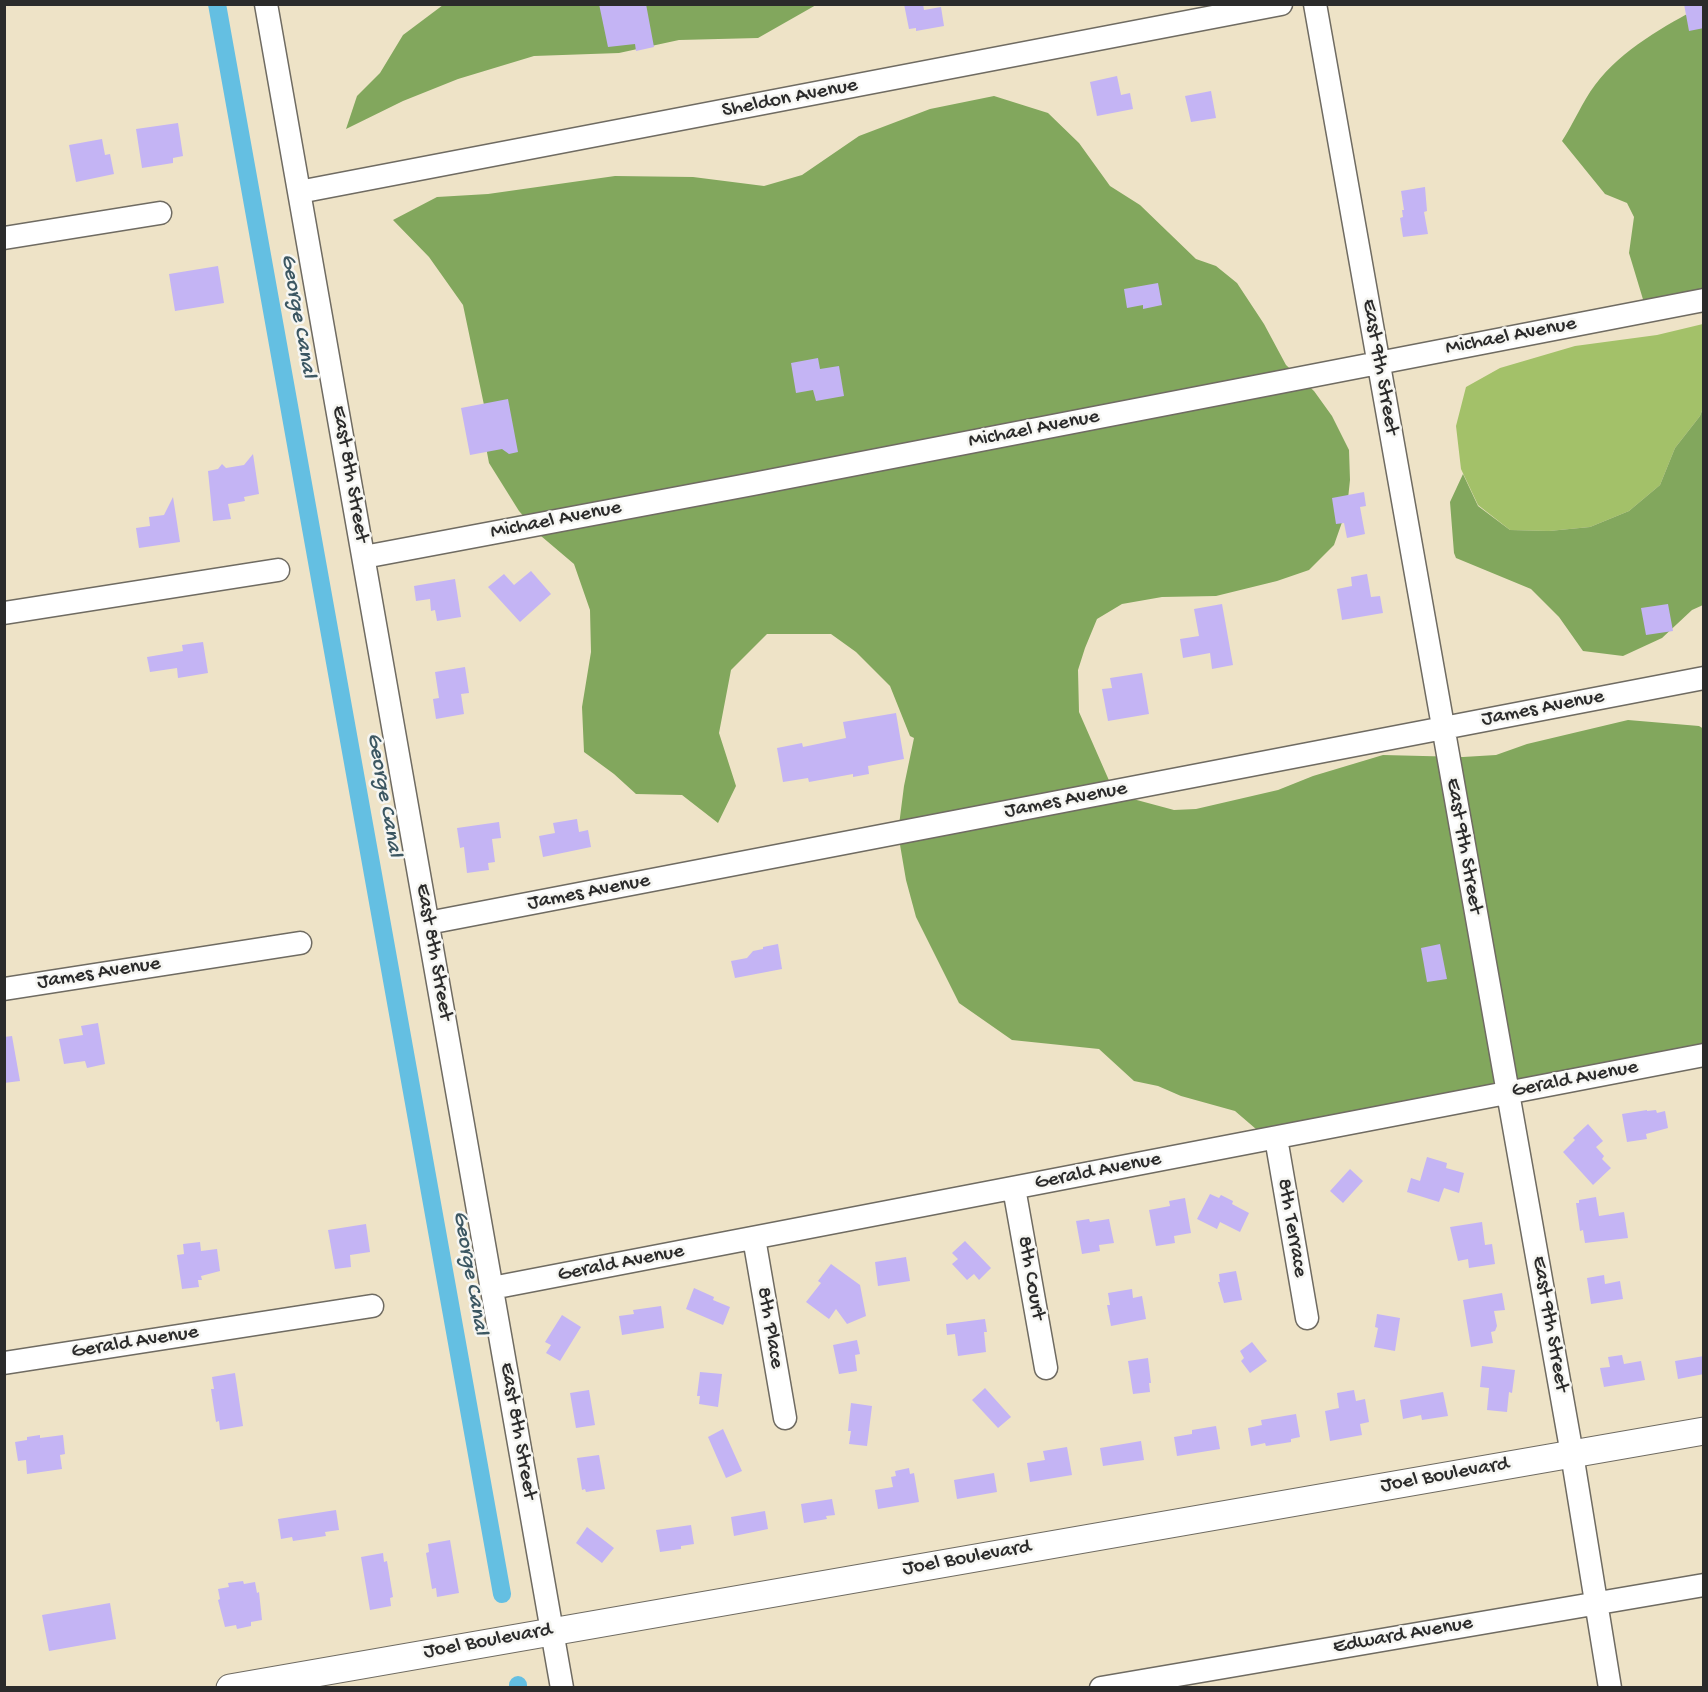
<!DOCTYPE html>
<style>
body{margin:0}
#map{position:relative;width:1708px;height:1692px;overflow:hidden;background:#eee3c7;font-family:"Gochi Hand",sans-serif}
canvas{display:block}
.frame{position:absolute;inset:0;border:6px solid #2b2b2b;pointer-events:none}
</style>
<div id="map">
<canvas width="1708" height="1692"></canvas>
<div class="frame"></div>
</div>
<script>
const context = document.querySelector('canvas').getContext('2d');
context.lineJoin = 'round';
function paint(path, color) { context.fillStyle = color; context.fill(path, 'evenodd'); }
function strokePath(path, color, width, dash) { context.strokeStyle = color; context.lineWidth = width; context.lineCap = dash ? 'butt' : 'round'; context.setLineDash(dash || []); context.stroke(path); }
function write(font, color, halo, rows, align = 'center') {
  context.font = font + ' "Gochi Hand",sans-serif'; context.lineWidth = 5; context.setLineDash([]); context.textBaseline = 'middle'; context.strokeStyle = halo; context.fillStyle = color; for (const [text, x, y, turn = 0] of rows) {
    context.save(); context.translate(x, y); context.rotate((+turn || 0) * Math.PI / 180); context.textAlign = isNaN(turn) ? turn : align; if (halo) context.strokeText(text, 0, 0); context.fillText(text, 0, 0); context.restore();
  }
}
paint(new Path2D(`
 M1703,324V408L1700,416L1675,448L1660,485L1629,511L1590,527L1549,531L1510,530L1478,505L1461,469L1456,426L1466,387L1500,368L1575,346L1657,335Z`), '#a3c169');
paint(new Path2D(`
 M443,5H816L758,38L679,40L619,53L534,56L458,79L403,101L346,129L357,96L380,73L403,35Z
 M1703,5V305L1645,306L1629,253L1634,217L1627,203L1605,194L1562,141C1574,123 1582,102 1595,85C1623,48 1664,27 1703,5Z
 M994,96L1048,113L1079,143L1110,186L1140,205L1196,259L1216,266L1237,283L1264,324L1286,365L1314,391L1332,416L1349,450L1350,480L1347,508L1334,545L1309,570L1277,581L1216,596L1162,597L1122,604L1097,619L1085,648L1078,670L1079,712L1111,785L1133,799L1174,810L1196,809L1278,790L1313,776L1383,755L1463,757L1496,755L1527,744L1628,720L1699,726L1704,729L1703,1057L1270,1141L1235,1111L1181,1096L1158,1086L1134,1081L1099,1049L1012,1040L959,1003L916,917L906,880L898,833L904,786L914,738L910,736L890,686L856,652L831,634H767L731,670L719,733L736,786L718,823L682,795L636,794L614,774L584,752L582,707L591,652L590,610L574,564L541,536L519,511L489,463L479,410L484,405L463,305L429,257L393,220L437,197L488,194L615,176L693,177L764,186L802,175L859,136L930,109Z
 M1703,408V605L1692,610L1662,638L1623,656L1583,651L1559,617L1531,589L1456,558L1454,553L1450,502L1463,474L1478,506L1510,530L1549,531L1590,527L1629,511L1660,485L1675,448L1700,416Z`), '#82a75d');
strokePath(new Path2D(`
 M217,4L502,1594
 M518,1685V1688`), '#64bfe2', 18);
paint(new Path2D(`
 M599,4H646L654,47L636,51L635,44L608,47Z
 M904,4H923L924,10L941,7L944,26L916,31V28L909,29Z
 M1684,4H1704V28L1689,31Z
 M1117,76L1121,95L1130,93L1133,109L1097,116L1090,82Z
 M1211,91L1216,118L1191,122L1185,96Z
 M178,123L183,156L173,158V163L142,168L136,129Z
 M102,139L105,155L110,154L114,174L76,182L69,145Z
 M1425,187L1427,211L1424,212L1428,234L1403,237L1400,218L1403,217L1402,210H1404L1401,191Z
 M218,266L224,303L175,311L169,274Z
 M1158,283L1162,305L1143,309V305L1127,308L1124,289Z
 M818,358L820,369L839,366L844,396L816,401L813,390L796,393L791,363Z
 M508,399L518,452L509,454L502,449L470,455L461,408Z
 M253,454L259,494L244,497L245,501L228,504L231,519L213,521L208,471L218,469L222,464L226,468L244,465Z
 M1364,492L1366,506L1360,507L1365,534L1347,538L1344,523L1336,524L1332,498Z
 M173,497L180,542L139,548L136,528L150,526L149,517L164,515Z
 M531,571L551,594L520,622L488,587L504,574L514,585Z
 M1367,574L1371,597L1380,596L1383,613L1342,620L1337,589L1352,586L1351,577Z
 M455,579L461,617L437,621L435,610L431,611L430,599L416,601L414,586Z
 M1222,604L1233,665L1212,669L1210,653L1183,658L1180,639L1199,636L1194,609Z
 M1668,604L1673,631L1646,635L1641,608Z
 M203,642L208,673L178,678L177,668L150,672L147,657L183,651L182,645Z
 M465,667L469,693L461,694L464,714L436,719L433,699L439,698L435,672Z
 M1142,673L1149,714L1108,721L1102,689L1112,688L1110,678Z
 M896,713L904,759L868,766L869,774L853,777V774L809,782L808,778L783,782L777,748L802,743L803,747L846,738L843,722Z
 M577,819L579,832L588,830L591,847L543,857L539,836L555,833L553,823Z
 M499,822L501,838L492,839L495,862L488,863L489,870L467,873L464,847L460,848L457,828Z
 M778,944L782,969L735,978L731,961L747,958L753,951L763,949V947Z
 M1440,944L1447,979L1427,982L1421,948Z
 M98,1023L105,1064L87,1068L85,1061L64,1064L59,1039L83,1035L81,1026Z
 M12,1036L20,1081L4,1083V1037Z
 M1647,1110V1111L1656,1110L1657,1113L1665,1111L1668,1128L1646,1134L1647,1139L1627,1142L1622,1114Z
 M1588,1124L1603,1141L1596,1147L1604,1156L1602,1159L1611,1168L1593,1185L1563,1152L1575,1140L1573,1138Z
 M1427,1157L1447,1163L1446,1168L1464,1173L1459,1193L1444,1188L1439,1202L1407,1192L1411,1178L1420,1181Z
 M1350,1169L1363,1181L1343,1203L1330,1191Z
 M1210,1194L1219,1198L1221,1195L1233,1201L1232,1204L1249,1213L1240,1232L1220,1222L1217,1229L1197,1219Z
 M1596,1197L1599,1216L1624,1212L1628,1238L1585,1243L1583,1230L1580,1231L1576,1203H1579V1200Z
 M1185,1198L1191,1233L1174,1236L1175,1243L1156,1246L1149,1210L1170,1206L1169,1201Z
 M1089,1219L1090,1222L1109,1219L1114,1243L1099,1245L1100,1251L1082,1254L1076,1221Z
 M1482,1222L1485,1245L1492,1244L1495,1264L1469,1268L1468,1259L1458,1261L1450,1227Z
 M366,1224L370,1252L350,1255L351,1267L335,1269L328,1230Z
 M965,1241L991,1268L979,1280L974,1274L967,1280L952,1264L958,1259L952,1253Z
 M200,1242L201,1251L217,1249L220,1271L201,1276L202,1280H198L199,1287L182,1289L177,1255L184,1254L183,1244Z
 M906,1257L910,1281L878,1286L875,1262Z
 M831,1264L860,1285L866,1316L847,1324L836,1309L829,1319L806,1302L821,1283L818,1281Z
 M1236,1271L1242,1300L1224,1303L1218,1282H1220L1219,1274Z
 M1604,1275L1605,1284L1620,1281L1623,1299L1591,1304L1587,1278Z
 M694,1288L714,1297L713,1300L730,1307L723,1325L686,1309Z
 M1132,1289L1133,1298L1142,1296L1146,1319L1111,1326L1107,1305H1110L1108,1293Z
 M1502,1293L1505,1310L1494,1311L1497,1326L1495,1331L1491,1332L1493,1343L1471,1347L1463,1300Z
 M661,1306L664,1328L622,1335L619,1316L634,1314L633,1310Z
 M1377,1314L1400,1318L1395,1351L1374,1347L1378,1328L1375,1327Z
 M562,1315L581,1327L560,1361L546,1353L551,1345L545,1342Z
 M985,1319L987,1332H984L986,1352L958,1356L955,1334L947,1335L946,1324Z
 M857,1340L860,1354L855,1355L857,1371L839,1374L833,1345Z
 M1252,1342L1267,1361L1250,1373L1241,1361L1244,1358L1240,1351Z
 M1622,1355L1624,1364L1641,1361L1645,1380L1604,1387L1600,1368L1610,1367L1608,1357Z
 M1704,1356V1374L1678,1379L1675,1361Z
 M1148,1358L1151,1383H1149L1150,1392L1133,1394L1128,1361Z
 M1482,1366L1515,1370L1512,1393L1509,1392L1507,1412L1487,1410L1489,1388L1480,1387Z
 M700,1372L722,1374L718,1407L699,1404L700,1396H697Z
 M235,1373L243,1426L220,1430L219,1421L216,1422L211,1389H214L212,1377Z
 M985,1388L1011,1417L998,1428L972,1400Z
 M589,1390L595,1425L576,1428L570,1393Z
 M1354,1390L1356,1401L1365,1399L1369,1422L1360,1424L1362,1435L1330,1441L1325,1411L1339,1408L1337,1393Z
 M1443,1392L1448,1416L1422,1420L1421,1415L1403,1419L1400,1400Z
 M851,1403L872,1406L867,1446L849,1444L851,1431H848Z
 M1296,1414L1300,1437L1291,1439V1442L1266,1446L1265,1443L1251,1446L1248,1428L1262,1425L1261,1420Z
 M1216,1426L1220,1449L1177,1456L1174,1437L1192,1434V1430Z
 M723,1429L742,1471L726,1478L708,1437Z
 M40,1435V1438L63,1435L65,1454L60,1455L62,1469L27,1474L26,1460L18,1461L15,1442L27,1440V1437Z
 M1141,1441L1144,1460L1103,1466L1100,1448Z
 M1067,1447L1072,1475L1030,1482L1027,1463L1045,1460L1043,1451Z
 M599,1455L605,1489L586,1492L585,1489L582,1490L577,1458Z
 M909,1468L910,1474L914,1473L919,1502L878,1509L875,1490L893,1487L891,1477L896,1476L895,1471Z
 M994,1473L997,1492L957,1499L954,1480Z
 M832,1499L835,1515L826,1516L827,1519L804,1523L801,1504Z
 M336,1510L339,1530L325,1532L326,1536L293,1541L292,1537L281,1539L278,1519Z
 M765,1511L768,1529L734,1536L731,1517Z
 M691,1525L694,1544L681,1546V1549L660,1552L656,1530Z
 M587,1527L614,1548L602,1563L576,1543Z
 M450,1540L459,1593L437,1597L436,1588L432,1589L426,1553L429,1552L428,1544Z
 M383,1553L384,1562L387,1561L393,1597L390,1598L391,1606L370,1610L361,1557Z
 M243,1581L244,1584L255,1582L257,1593L259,1592L262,1620L251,1622V1626L237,1629L236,1625L225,1627L218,1600L220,1599L218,1589L229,1587L228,1583Z
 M110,1603L116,1639L49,1651L42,1615Z`), '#c4b4f4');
const minor = new Path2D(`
 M266,4L562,1688
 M1315,4L1572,1454L1610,1688
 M299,192L1281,4
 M4,238L160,213
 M364,557L753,484L1704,300
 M4,613L278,570
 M428,923L1704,678
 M4,989L300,943
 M1276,1138L1307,1318
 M1014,1188L1046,1368
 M754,1238L785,1418
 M492,1288L1704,1055
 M4,1363L372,1306
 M1101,1688L1704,1585`);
const major = new Path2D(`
 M230,1688L1704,1431`);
strokePath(minor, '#6f6b62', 25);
strokePath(major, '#6f6b62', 29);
strokePath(minor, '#fff', 22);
strokePath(major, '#fff', 27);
write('21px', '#2b2b2b', '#f6f6f2', [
 ["Sheldon Avenue",790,99,-11],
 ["Michael Avenue",1511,337,-11],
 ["East 9th Street",1379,367,80],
 ["Michael Avenue",1034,430,-11],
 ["East 8th Street",349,474,80],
 ["Michael Avenue",556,521,-11],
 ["James Avenue",1543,709,-11],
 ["James Avenue",1066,801,-11],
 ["East 9th Street",1463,846,80],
 ["James Avenue",589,893,-11],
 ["East 8th Street",433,952,80],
 ["James Avenue",99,974,-9],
 ["Gerald Avenue",1575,1080,-11],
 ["Gerald Avenue",1098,1172,-11],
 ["8th Terrace",1291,1228,80],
 ["Gerald Avenue",621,1264,-11],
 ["8th Court",1030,1278,80],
 ["East 9th Street",1549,1324,80],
 ["8th Place",769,1328,80],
 ["Gerald Avenue",135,1343,-9],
 ["East 8th Street",517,1431,80],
 ["Joel Boulevard",1445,1476,-10],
 ["Joel Boulevard",967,1559,-10],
 ["Edward Avenue",1403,1636,-10],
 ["Joel Boulevard",488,1642,-10]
]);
write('italic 22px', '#3c5762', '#f6f6f2', [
 ["George Canal",297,316,80],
 ["George Canal",383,795,80],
 ["George Canal",469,1273,80]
]);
</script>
